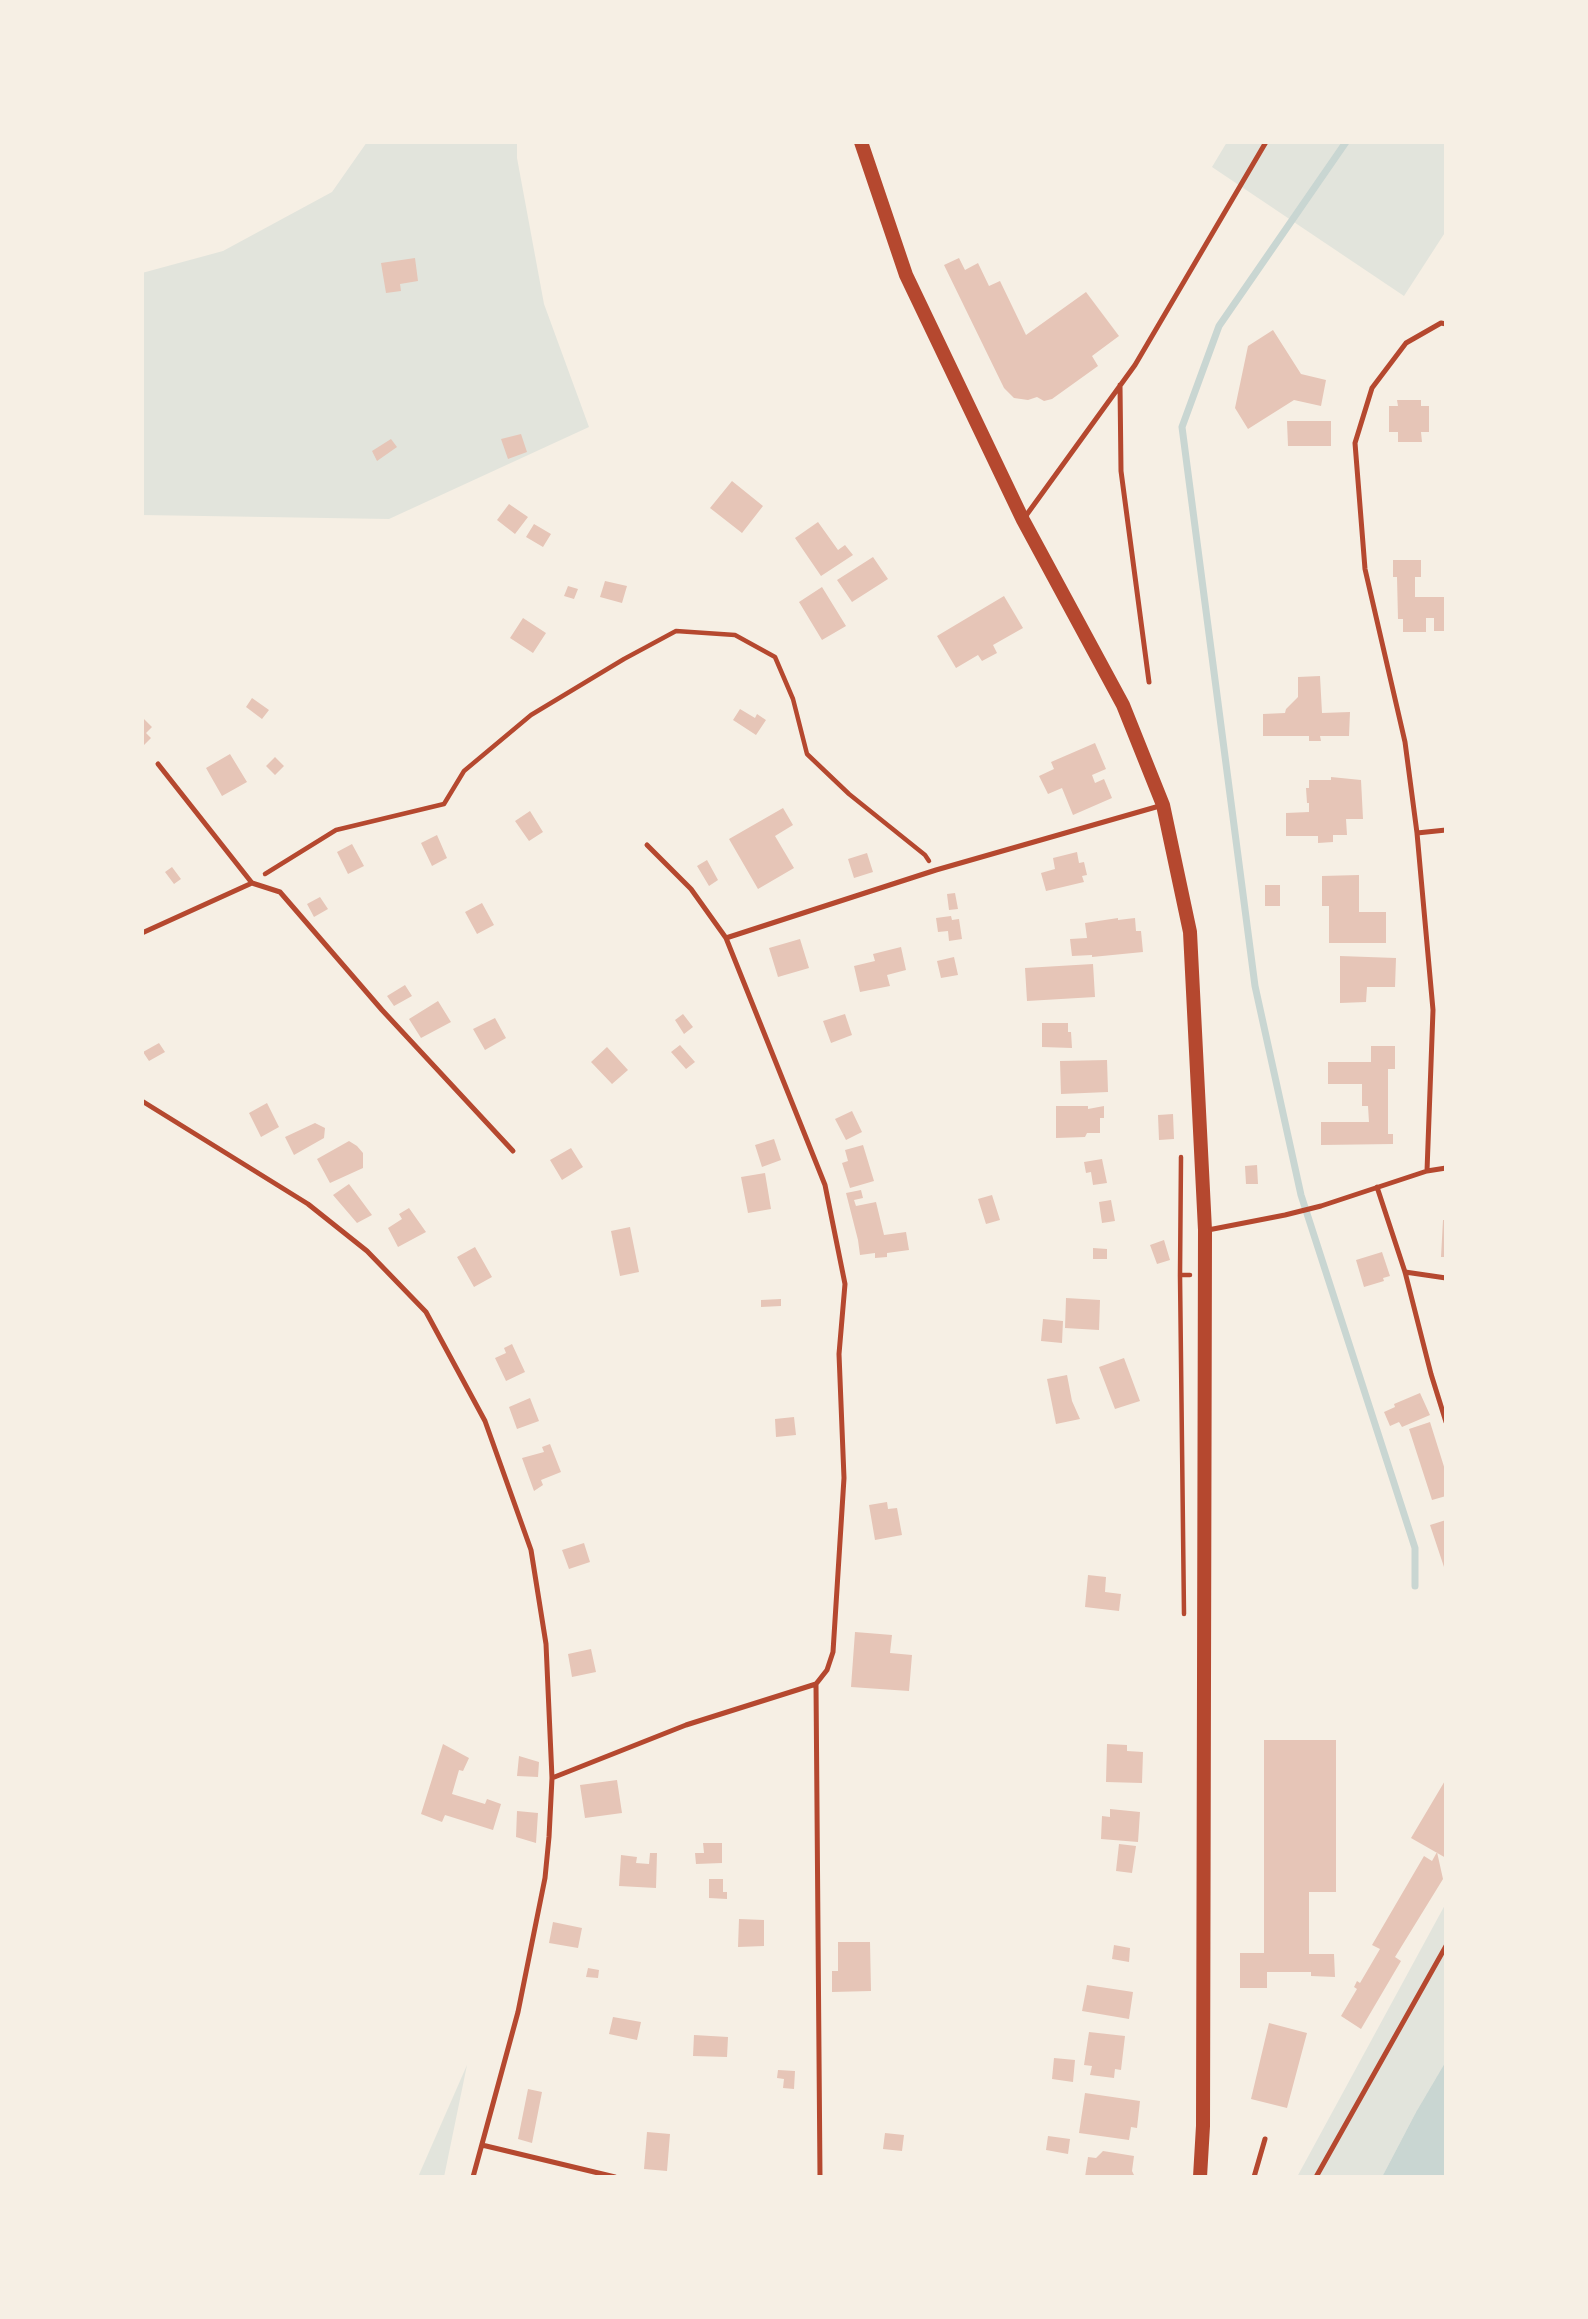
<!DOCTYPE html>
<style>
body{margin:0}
#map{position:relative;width:1588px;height:2319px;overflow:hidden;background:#f6efe4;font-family:"Nunito Sans",sans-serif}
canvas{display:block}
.frame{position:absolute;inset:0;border:144px solid #f6efe4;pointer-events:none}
</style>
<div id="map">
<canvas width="1588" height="2319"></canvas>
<div class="frame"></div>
</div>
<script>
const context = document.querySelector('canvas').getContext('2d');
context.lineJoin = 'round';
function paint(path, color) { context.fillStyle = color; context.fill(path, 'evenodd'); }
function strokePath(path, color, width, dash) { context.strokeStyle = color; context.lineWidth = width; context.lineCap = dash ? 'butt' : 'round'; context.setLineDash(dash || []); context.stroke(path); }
paint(new Path2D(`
 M367,142H517V158L544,304L589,427L389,519L142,515V273L223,251L332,192Z
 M1227,142H1446V231L1404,296L1212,167Z
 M1446,1903V2061L1416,2112L1382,2177H1297Z
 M467,2065L444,2177H418Z`), '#e2e4dc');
paint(new Path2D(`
 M1446,2061V2177H1382L1416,2112Z`), '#c9d6d2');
strokePath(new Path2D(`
 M1346,142L1219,326L1182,427L1255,986L1301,1195L1415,1548V1586`), '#c9d6d2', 7);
paint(new Path2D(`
 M415,258L418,281L400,284L401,291L386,293L381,263Z
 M959,258L965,270L978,263L989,286L1000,281L1026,335L1086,292L1119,336L1092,356L1098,366L1052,399L1044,401L1037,397L1028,400L1014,398L1004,388L944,265Z
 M1273,330L1301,374L1326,380L1321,406L1294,400L1248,429L1235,408L1248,346Z
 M1397,400H1421V406H1429V432H1421L1422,442H1398V432H1389V406H1398Z
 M1287,421H1331V446H1288Z
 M521,434L527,452L508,459L501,439Z
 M391,439L397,447L377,461L372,451Z
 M732,481L763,506L742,533L710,508Z
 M509,504L528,517L515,534L497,520Z
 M818,522L838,550L845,545L853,555L821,576L795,538Z
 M534,524L551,534L543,547L526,537Z
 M873,557L888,579L852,602L837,580Z
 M1393,560H1421V577H1415V597H1446V631H1434V618H1426V632H1403V619H1398L1397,577H1393Z
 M605,581L627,586L622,603L600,597Z
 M568,586L578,589L574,599L564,596Z
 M822,587L846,626L822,640L799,602Z
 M1004,596L1023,628L993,645L997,653L982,661L978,655L956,668L937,636Z
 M523,618L546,633L533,653L510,638Z
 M1320,676L1322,713L1350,712L1349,736H1320L1321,741H1309V736H1263V714L1285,713L1286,709L1298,697V677Z
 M252,698L269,710L262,719L246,707Z
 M740,709L755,718L757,714L766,720L756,735L733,720Z
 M142,717L152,727L146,733L151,738L142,747Z
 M1095,743L1106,769L1092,775L1095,783L1104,779L1112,798L1073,815L1062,788L1048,794L1039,776L1054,769L1051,762Z
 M230,754L247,782L222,796L206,768Z
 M275,757L284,766L275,775L266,766Z
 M1331,777L1361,780L1363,819H1346L1347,835H1333V842L1318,843V836H1286V813L1309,812V803H1307L1306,788H1309V780H1331Z
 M783,808L793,825L775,836L794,868L758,889L729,839Z
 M530,811L543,832L529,841L515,821Z
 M437,835L447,858L432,866L421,843Z
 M352,844L364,866L348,874L337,852Z
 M1077,852L1079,863L1084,862L1087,875L1082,876L1084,882L1046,891L1041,873L1055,869L1053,858Z
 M867,853L873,872L854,878L848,859Z
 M707,860L718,880L709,886L697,866Z
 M172,867L181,879L174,884L165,872Z
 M1359,875V912H1386V943H1329V906H1322V876Z
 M1265,885H1280V906H1265Z
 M955,893L958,909L949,910L947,894Z
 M320,897L328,909L314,917L307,904Z
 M482,903L494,925L477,934L465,912Z
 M951,916L952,920L959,919L962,939L949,941L948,931L938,932L936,918Z
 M1118,918V920L1135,918L1136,931H1141L1143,952L1092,957V955L1072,956L1070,939L1087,938L1085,923Z
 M800,939L809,968L778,977L769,948Z
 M901,947L906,970L887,975L890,986L860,992L854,966L875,961L873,954Z
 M1340,956L1396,958L1395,987H1367L1366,1002L1340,1003Z
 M954,957L958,975L941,978L937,961Z
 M1093,964L1095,997L1027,1001L1025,968Z
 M405,985L412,996L394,1006L387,996Z
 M438,1001L451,1022L421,1038L409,1019Z
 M683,1014L693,1027L684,1034L675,1020Z
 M845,1014L852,1035L831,1043L823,1021Z
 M495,1018L506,1038L485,1050L473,1029Z
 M1042,1023H1068V1032H1071L1072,1048L1042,1047Z
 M159,1043L165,1052L149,1061L143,1052Z
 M680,1045L695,1062L686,1069L671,1052Z
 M1371,1046H1395V1069H1388V1134H1393V1144L1321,1145V1122H1369L1368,1106H1362V1084H1328V1062H1371Z
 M607,1047L628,1070L612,1084L591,1062Z
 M1107,1060L1108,1092L1061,1094L1060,1061Z
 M267,1103L279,1127L261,1137L249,1113Z
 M1056,1106H1088V1109L1104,1106V1118H1100V1133H1087L1085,1137L1056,1138Z
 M852,1111L862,1132L846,1140L835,1119Z
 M1173,1114L1174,1139L1159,1140L1158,1115Z
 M315,1123L325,1128L324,1138L294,1155L285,1137Z
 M774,1139L781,1160L762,1167L755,1145Z
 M349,1141L357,1146L363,1153V1168L330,1183L317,1159Z
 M863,1145L874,1181L850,1188L842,1163L848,1161L845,1150Z
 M571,1148L583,1167L562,1180L550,1160Z
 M1102,1159L1107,1183L1093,1185L1091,1172L1086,1173L1084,1162Z
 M1257,1165L1258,1184H1246L1245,1166Z
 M765,1173L771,1209L748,1213L741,1177Z
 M349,1184L372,1215L357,1223L333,1195Z
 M861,1190L863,1198L854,1200L856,1206L876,1202L884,1235L906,1232L909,1250L887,1253V1257L875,1258V1253L860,1255L858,1240L846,1193Z
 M992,1195L1000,1220L986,1224L978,1199Z
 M1111,1200L1115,1221L1102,1223L1099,1202Z
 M409,1208L426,1232L398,1247L388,1228L402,1219L399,1214Z
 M1443,1220H1446V1257H1441Z
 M630,1227L639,1272L620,1276L611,1231Z
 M1164,1240L1170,1260L1157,1264L1150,1245Z
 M475,1247L492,1277L474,1287L457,1257Z
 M1093,1248L1107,1249V1259H1093Z
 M1382,1252L1390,1276L1383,1278L1384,1281L1364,1287L1356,1260Z
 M1066,1298L1100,1300L1099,1330L1065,1328Z
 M781,1299V1306L761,1307V1300Z
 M1043,1319L1063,1321L1062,1343L1041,1341Z
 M512,1344L525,1372L506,1381L495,1358L506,1353L504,1348Z
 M1124,1358L1140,1401L1115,1409L1099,1367Z
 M1067,1375L1072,1401L1080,1419L1056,1424L1047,1379Z
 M1420,1393L1430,1415L1402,1427L1399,1422L1390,1426L1384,1412L1395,1407L1394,1404Z
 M530,1398L539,1421L517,1429L509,1407Z
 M794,1417L796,1435L776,1437L775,1419Z
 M1430,1422L1446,1473V1496L1432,1500L1409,1429Z
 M550,1444L561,1472L541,1480L543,1485L534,1491L522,1458L544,1452L542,1447Z
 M887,1502L888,1509L897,1508L902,1535L875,1540L869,1505Z
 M1446,1520V1573L1430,1525Z
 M584,1543L590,1562L569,1569L562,1550Z
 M1088,1575L1106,1577L1105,1592L1121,1594L1119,1611L1085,1607Z
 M855,1632L892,1635L890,1653L912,1655L909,1691L851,1687Z
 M591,1649L596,1672L572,1677L568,1654Z
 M1264,1740H1336V1892H1309V1954H1334L1335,1977L1311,1976V1972H1267V1988H1240V1953H1264Z
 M443,1744L469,1758L463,1771L459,1770L452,1794L485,1804L487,1799L501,1804L493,1830L445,1815L442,1822L421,1814Z
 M1107,1744L1127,1745V1751L1143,1752L1142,1783L1106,1782Z
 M519,1756L539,1762L538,1777L517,1776Z
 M1446,1779V1858L1411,1838Z
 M617,1780L622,1813L585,1818L580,1785Z
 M1110,1809L1140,1812L1138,1842L1101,1839L1102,1816L1110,1817Z
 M517,1811L538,1813L536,1843L516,1837Z
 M703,1843H722V1863L696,1864L695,1853H704Z
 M1119,1844L1136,1846L1132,1873L1116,1871Z
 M1437,1852L1443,1879L1395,1957L1401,1961L1361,2029L1341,2016L1357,1989L1354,1987L1357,1981L1360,1983L1380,1949L1372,1945L1424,1856L1432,1861Z
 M650,1853H657L656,1888L619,1886L621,1855L637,1857L636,1863L649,1864Z
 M709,1879H723V1892H727V1899L709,1898Z
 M739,1919L764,1920V1946L738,1947Z
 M553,1922L582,1928L578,1948L549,1943Z
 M838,1942H870L871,1991L832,1992V1971H838Z
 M1114,1945L1130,1948L1129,1962L1112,1959Z
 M588,1968L599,1970L598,1978L586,1977Z
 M1087,1985L1133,1992L1129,2019L1082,2011Z
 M613,2017L641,2022L637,2040L609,2034Z
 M1269,2023L1307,2033L1287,2108L1251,2099Z
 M1089,2032L1125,2036L1121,2070L1115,2069L1114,2078L1090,2075L1092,2066L1084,2065Z
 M694,2035L728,2037L727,2057L693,2056Z
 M1054,2058L1075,2060L1073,2082L1052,2079Z
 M778,2070L795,2071L794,2089L783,2088L784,2079L777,2078Z
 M528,2089L542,2092L532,2143L518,2139Z
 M1085,2093L1140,2101L1137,2128L1131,2127L1129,2140L1079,2133Z
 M647,2132L670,2134L667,2171L644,2169Z
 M885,2133L904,2135L902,2151L883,2149Z
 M1048,2136L1070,2139L1068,2154L1046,2150Z
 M1103,2151L1134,2156L1132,2171L1135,2177H1085L1088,2157L1096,2158Z`), '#e6c5b7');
strokePath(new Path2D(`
 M265,874L336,830L444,804L464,771L531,715L624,659L676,631L735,635L775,657L793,699L807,754L849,794L925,855L929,861
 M1180,1275L1181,1157
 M1184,1614L1180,1275H1190`), '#b5482f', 4.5);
strokePath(new Path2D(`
 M1120,385L1121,471L1149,682
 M1025,517L1135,365L1266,142
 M158,764L252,883L280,892L382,1010L513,1151
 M1417,833L1446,830
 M142,933L252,883
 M726,938L936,870L1163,805
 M142,1101L308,1204L367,1251L426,1312L485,1421L531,1550L546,1644L552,1778L549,1837L545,1878L518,2012L473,2177
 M1427,1171L1433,1010L1417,833L1405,742L1365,569L1355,443L1372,388L1406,343L1441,323L1446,324
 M1377,1187L1405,1272L1431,1374L1446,1422
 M1208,1230L1285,1215L1321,1206L1427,1171L1446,1168
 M1405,1272L1446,1278
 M816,1684L820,2177
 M552,1778L686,1725L816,1684L827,1670L833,1652L844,1478L839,1354L845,1284L825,1185L726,938L691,889L647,845
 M482,2145L615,2177
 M1254,2177L1265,2139
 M1316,2177L1446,1946`), '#b5482f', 5);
strokePath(new Path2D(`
 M861,142L906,275L1023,520L1123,705L1163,805L1190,932L1205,1230L1203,2126L1200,2177`), '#b5482f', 14);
</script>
